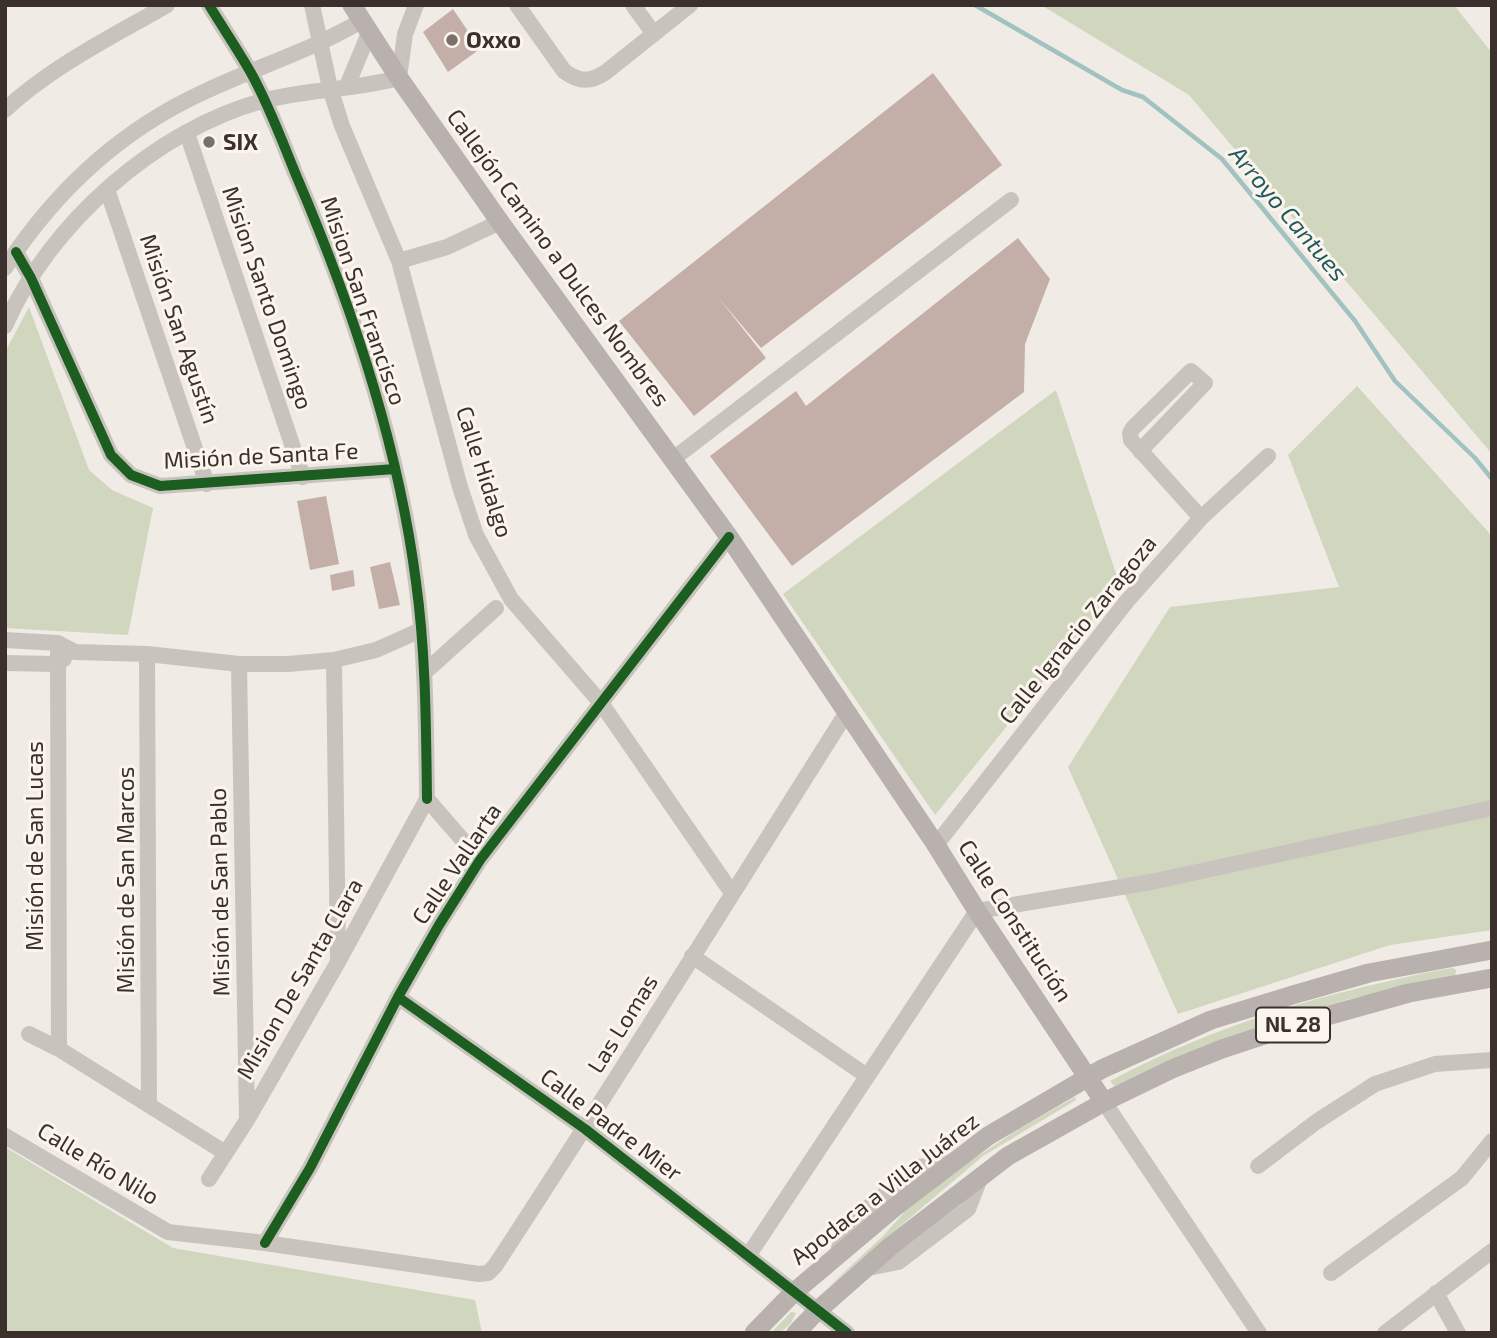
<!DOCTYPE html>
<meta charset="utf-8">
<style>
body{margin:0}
#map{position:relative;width:1497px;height:1338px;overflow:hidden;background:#f0ebe5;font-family:"Exo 2",sans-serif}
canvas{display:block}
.frame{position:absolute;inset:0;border:7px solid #3b302b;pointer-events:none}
</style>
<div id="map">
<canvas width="1497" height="1338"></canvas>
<div class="frame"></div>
</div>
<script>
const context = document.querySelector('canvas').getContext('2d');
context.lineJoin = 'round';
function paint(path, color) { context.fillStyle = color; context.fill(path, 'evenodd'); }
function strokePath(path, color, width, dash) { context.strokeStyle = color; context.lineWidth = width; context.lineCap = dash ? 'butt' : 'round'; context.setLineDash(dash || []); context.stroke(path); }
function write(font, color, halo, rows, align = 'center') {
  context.font = font + ' "Exo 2",sans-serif'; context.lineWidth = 6; context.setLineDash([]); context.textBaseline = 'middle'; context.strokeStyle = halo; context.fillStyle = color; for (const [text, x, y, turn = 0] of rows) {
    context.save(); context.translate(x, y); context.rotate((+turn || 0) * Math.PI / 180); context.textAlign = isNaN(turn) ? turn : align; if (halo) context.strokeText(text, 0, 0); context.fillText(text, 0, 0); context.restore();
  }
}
paint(new Path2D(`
 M1041,5H1454L1492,53V454L1189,95Z
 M29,307L89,470L112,490L153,508L128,635L5,628V352Z
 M1357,386L1492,536V930L1390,945L1178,1014L1068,767L1170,607L1339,587L1288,455Z
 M1056,390L1120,586L935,815L783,594Z
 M1453,968L1456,970L1455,977L1350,999L1286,1019L1119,1085L1114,1086L1110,1081C1196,1035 1290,1003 1385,982C1407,977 1430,971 1453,968Z
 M1075,1097L1076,1100L983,1156L826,1289L884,1235L908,1208L952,1173L1019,1129Z
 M5,1147L173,1248L475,1300L482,1333H5Z
 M791,1312L796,1313L791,1323L780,1333H771Z`), '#d1d6bf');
strokePath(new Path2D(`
 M975,5L1122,90L1143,97L1222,159L1355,321L1395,381L1475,458L1492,479`), '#a1c2c1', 4.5);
paint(new Path2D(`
 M453,9L480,49L448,72L423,32Z
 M933,73L1002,165L761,348L718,297L766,358L694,416L619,321Z
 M1018,238L1050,279L1025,344L1024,392L792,566L710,456L796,391L806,406Z
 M326,496L339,564L310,570L297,501Z
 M390,562L400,605L379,609L370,567Z
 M353,570L355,586L332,591L330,575Z`), '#c3afa7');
strokePath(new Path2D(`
 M209,5C223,28 238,50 251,73C269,105 282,141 296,175C351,303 398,443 416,582C426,654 426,727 427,799
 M312,5L330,88L342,126L399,261L460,487L476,535L511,599L601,703L732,893
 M517,5L564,71C580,83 591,82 606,72L690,5
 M633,5L654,34
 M347,86L369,33
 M5,110C52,66 112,37 167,5
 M187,133L303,477
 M107,189L207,484
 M16,252L31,278L111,455L131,475L160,486L395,469
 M399,261L447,247L500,222
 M5,268C55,191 122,129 206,91C257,67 312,50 361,21
 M5,326C49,224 156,130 262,101C307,89 354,90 399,78L405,34L416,5
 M1140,451L1205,383L1191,371L1133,428L1130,433L1131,440L1201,518
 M673,459L1011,200
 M5,640L58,643L75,652L147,654L239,664H288L334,660L376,650L421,630
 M58,643L59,1049
 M147,654L149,1105
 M334,660L338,959
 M5,663L56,664L64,659
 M239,664L247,1120
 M424,673L496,608
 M427,799L480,860
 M936,845L1127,601L1201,518L1268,456
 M692,956L867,1076
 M398,997L585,1129L847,1333
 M29,1034L59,1049L224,1152
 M1104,1102L1259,1333
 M5,1136L168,1232L265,1243L479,1274L488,1273L495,1266C615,1083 730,897 847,712
 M1258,1166L1316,1122L1375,1084L1435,1064L1492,1060
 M209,1179L247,1120L338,962L427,799
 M265,1243L310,1168L398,997L439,925L480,860L729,537
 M839,1248L860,1214L919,1167L954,1162
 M748,1256L977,911L1151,882L1492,808
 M864,1269L898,1262L968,1209L980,1178
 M1331,1273L1462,1178L1492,1141
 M1436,1293L1458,1333
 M1385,1333L1492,1251`), '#c9c3be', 16);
strokePath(new Path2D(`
 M352,5L399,78L500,222L729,537L936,845L977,911L1104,1102
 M754,1333L793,1293L895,1207L988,1136L1102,1069L1211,1020L1296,994L1369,973L1492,950
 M796,1333L817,1311L892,1245L1008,1156L1104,1102L1172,1069L1222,1049L1298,1024L1409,993L1492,978`), '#b8b1ad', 19);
strokePath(new Path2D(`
 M209,5C223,28 238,50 251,73C269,105 282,141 296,175C351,303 398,443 416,582C426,654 426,727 427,799
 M16,252L31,278L111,455L131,475L160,486L395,469
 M398,997L585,1129L847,1333
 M265,1243L310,1168L398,997L439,925L480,860L729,537`), '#1b5e20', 10);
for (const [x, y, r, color] of [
 [452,40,7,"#7a716c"],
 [209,142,7,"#7a716c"]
]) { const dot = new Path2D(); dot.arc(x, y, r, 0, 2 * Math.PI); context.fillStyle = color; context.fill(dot); strokePath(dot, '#fbf5ee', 2.5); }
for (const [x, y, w] of [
 [1293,1025,74]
]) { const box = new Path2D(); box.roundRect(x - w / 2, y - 17.5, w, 35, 5); context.fillStyle = '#fbf5ee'; context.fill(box); strokePath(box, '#3b302b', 2); }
write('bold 21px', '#3b302b', null, [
 ["NL 28",1293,1025]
]);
write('bold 23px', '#3b302b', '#fbf5ee', [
 ["Oxxo",466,40],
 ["SIX",223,142]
], 'left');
write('23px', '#3b302b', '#fbf5ee', [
 ["Callejón Camino a Dulces Nombres",558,258,54],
 ["Mision Santo Domingo",267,298,71],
 ["Mision San Francisco",363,301,71],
 ["Misión San Agustín",179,329,71],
 ["Misión de Santa Fe",261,456,-3],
 ["Calle Hidalgo",484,472,72],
 ["Calle Ignacio Zaragoza",1078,630,-51],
 ["Misión de San Lucas",35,846,-90],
 ["Calle Vallarta",457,864,-56],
 ["Misión de San Marcos",126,880,-90],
 ["Misión de San Pablo",220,892,-91],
 ["Calle Constitución",1015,921,57],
 ["Mision De Santa Clara",300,979,-60],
 ["Las Lomas",623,1024,-58],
 ["Calle Padre Mier",611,1125,37],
 ["Calle Río Nilo",98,1164,31],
 ["Apodaca a Villa Juárez",885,1189,-38]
]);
write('italic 24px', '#1f5a5e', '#fbf5ee', [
 ["Arroyo Cantues",1288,214,50]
]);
</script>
